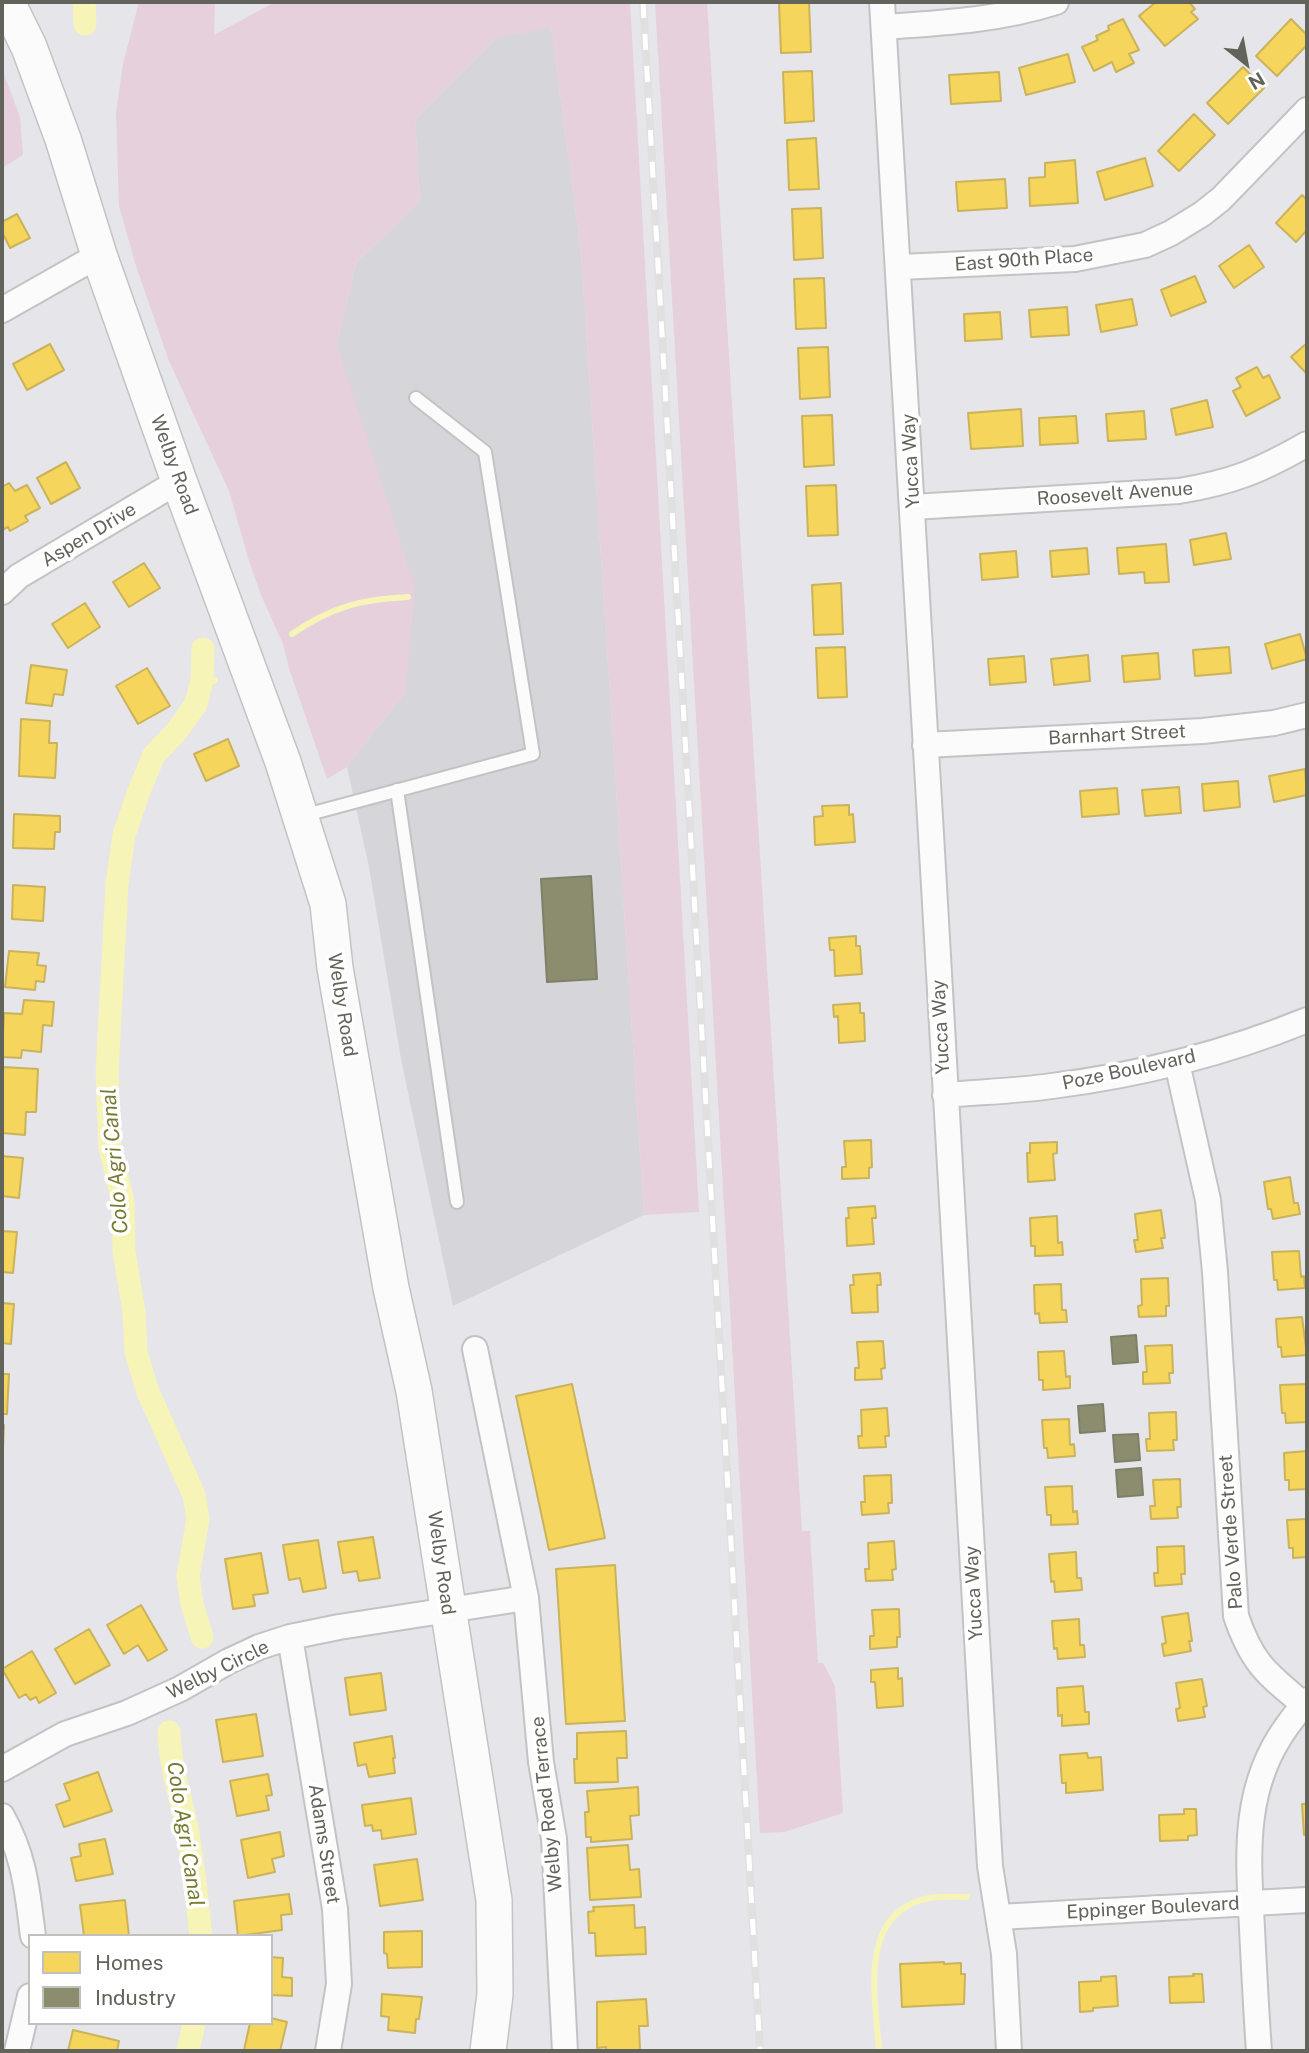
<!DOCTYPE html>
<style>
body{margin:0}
#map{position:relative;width:1309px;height:2053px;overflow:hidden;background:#e6e5ea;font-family:"Public Sans",sans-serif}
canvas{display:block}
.frame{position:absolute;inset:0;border:4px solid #62635a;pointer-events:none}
.legend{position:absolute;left:28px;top:1934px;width:245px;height:91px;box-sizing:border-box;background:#fff;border:2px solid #c0c1bd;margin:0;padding:9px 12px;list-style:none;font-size:21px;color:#62635a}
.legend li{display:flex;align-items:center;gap:14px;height:35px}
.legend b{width:35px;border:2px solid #c0c1bd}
.north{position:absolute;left:1211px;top:28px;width:70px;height:70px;-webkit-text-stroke:5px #fff;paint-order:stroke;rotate:149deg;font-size:19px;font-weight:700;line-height:28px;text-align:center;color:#62635a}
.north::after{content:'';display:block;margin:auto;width:24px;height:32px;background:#62635a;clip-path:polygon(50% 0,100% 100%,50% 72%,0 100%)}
</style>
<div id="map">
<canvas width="1309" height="2053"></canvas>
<div class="frame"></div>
<ul class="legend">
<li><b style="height:19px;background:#f6d55c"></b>Homes</li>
<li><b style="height:19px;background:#8c8c6e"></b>Industry</li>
</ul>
<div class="north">N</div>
</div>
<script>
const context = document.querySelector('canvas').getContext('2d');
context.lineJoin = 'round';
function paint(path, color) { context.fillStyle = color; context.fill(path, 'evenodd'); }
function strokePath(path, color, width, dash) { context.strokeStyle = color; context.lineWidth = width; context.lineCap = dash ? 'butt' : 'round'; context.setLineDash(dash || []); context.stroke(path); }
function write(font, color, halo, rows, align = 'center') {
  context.font = font + ' "Public Sans",sans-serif'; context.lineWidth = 7; context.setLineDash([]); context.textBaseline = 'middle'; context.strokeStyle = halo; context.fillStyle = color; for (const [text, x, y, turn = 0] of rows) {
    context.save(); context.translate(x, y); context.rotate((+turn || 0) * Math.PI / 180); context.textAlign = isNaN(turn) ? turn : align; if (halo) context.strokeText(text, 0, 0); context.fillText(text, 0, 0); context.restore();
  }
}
paint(new Path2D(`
 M551,27L581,252L644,1215L453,1306L401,1059L369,867L347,767L406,691L337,343L356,263L420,201L415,119L496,38Z`), '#d6d5da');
paint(new Path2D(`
 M139,2H215L214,35L275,2H630L699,1212L644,1215L581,252L551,28L496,38L415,119L420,201L356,263L337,343L415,587L406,691L347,767L327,779L289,668L283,644L261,595L249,561L229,491L169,361L136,266L119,206L116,113L123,64Z
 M655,2H707L802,1531H810L818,1663H823L835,1686L843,1813L784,1832L760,1833Z
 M2,69L20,117L23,155L2,168Z`), '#e5d0dc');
const homes = new Path2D(`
 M809,2L811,52L781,53L779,3Z
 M1156,2H1189L1195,9L1191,12L1198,19L1165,46L1139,16Z
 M1123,19L1139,50L1129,54L1134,63L1116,72L1112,62L1094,71L1082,47L1098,40L1096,36L1109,30L1108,26Z
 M1291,19L1307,35V45L1277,76L1256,56Z
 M1068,54L1075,82L1026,95L1019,68Z
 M1243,67L1264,88L1228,124L1207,103Z
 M812,71L814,121L785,123L783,72Z
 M999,72L1001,101L951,104L949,75Z
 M1194,114L1215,135L1179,171L1158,151Z
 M816,138L819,189L789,190L787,140Z
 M1145,158L1153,186L1105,200L1097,172Z
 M1075,160L1078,203L1030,206L1029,178L1045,177V163Z
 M1005,179L1007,208L958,211L956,182Z
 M1302,195L1307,200V230L1296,242L1276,223Z
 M821,208L823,258L794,260L792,209Z
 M17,214L30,238L10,248L2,232V222Z
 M1249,245L1264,267L1234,288L1219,266Z
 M1195,276L1206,302L1171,316L1161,290Z
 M824,278L826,328L796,329L794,279Z
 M1132,299L1137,325L1101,332L1096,305Z
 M1067,307L1069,335L1031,337L1029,310Z
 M1000,312L1002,339L965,341L964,314Z
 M1307,343V374L1291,357Z
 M50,344L64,370L27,390L13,364Z
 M828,347L830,397L800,399L798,348Z
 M1257,367L1263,378L1269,375L1280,398L1246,416L1233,391L1241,387L1236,378Z
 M1207,400L1213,427L1176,435L1171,409Z
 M1021,409L1023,446L971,449L968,413Z
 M1144,411L1146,439L1108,441L1106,414Z
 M832,415L834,465L804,467L802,416Z
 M1076,416L1078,443L1040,445L1039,418Z
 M66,462L80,488L51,504L37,478Z
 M9,483L15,491L27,485L40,508L25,516L28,521L10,531L8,527L2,530V487Z
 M836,485L838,535L808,536L806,486Z
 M1226,533L1231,559L1194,565L1190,540Z
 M1166,544L1169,582L1145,583L1144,572L1119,574L1117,548Z
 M1087,548L1089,574L1052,577L1050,551Z
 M1016,551L1018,577L982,580L980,554Z
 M144,563L160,588L129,607L113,582Z
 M841,583L843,634L814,635L812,585Z
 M85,603L100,627L68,648L52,624Z
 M1300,634L1307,659L1272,669L1265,644Z
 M845,647L847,697L818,698L816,648Z
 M1229,647L1231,673L1195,676L1193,650Z
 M1158,653L1160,679L1124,682L1122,656Z
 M1088,655L1090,681L1054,685L1051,659Z
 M1024,656L1026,682L990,685L988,659Z
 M31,665L67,670L63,695L54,694L52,706L26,703Z
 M147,668L170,706L138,724L116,686Z
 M21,719L50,721L49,743H57L55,778L19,776Z
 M228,739L239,766L206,781L194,754Z
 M1305,769L1307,795L1274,802L1269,776Z
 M1238,781L1240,807L1204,811L1202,784Z
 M1179,787L1181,813L1145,816L1142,790Z
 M1117,788L1119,814L1082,817L1080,791Z
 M849,805V815L853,814L855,842L815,845L814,817L823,816L822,806Z
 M14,814L60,816V832H55L54,849L13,848Z
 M13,885L45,887L43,921L12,919Z
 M856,936V946H860L862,974L835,976L834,950H830L829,938Z
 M9,951L39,953L37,965L46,966L44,982L36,981L35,990L5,987Z
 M24,1000L54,1002L52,1026L43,1025L41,1052L22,1050L21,1058L2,1057L4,1013L22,1014Z
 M860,1003V1013H864L865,1041L839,1043L838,1016L834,1017L833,1005Z
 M3,1067L38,1069L36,1112H26L25,1135L2,1133Z
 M871,1140L872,1167L869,1168V1178L842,1179V1167H846L844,1141Z
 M1057,1142V1153L1053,1154L1055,1180L1028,1182L1027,1153H1030V1143Z
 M2,1156L23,1158L19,1198L2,1196Z
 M1290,1177L1294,1203H1298L1300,1214L1273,1219L1271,1209H1268L1264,1182Z
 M875,1206L876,1218H872L874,1244L847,1246L846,1218H849L848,1208Z
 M1161,1210L1165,1238H1161L1163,1248L1136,1252L1134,1240H1138L1135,1214Z
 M1057,1216L1058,1243L1062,1242L1063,1255L1035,1256V1246H1031L1030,1218Z
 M2,1231L17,1232L13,1273L2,1272Z
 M1299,1251L1301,1277L1304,1276L1305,1288L1278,1290L1277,1280H1274L1272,1252Z
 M880,1273L881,1285H877L878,1312L852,1313L850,1285H854L853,1275Z
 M1168,1278L1169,1306H1166V1316L1139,1317L1138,1306L1142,1305L1141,1279Z
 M1061,1284L1062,1310H1066L1067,1322L1040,1323L1039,1313L1035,1314L1034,1285Z
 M2,1303L14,1304L11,1344L2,1343Z
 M1302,1317L1307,1355L1282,1357L1281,1347H1278L1276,1319Z
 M883,1341L885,1368L881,1369L882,1379L855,1380V1368H859L857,1342Z
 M1172,1345L1173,1373H1169L1170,1383L1143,1384V1372H1147L1145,1346Z
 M1064,1351L1066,1377L1070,1376V1388L1043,1390V1380H1039L1038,1352Z
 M2,1374H9L7,1414H2Z
 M572,1384L605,1538L549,1550L516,1396Z
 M1306,1384L1307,1422L1286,1423L1285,1413H1282L1280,1385Z
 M887,1408L889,1436H885L886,1447L859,1448L858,1436H862L861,1410Z
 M1176,1412L1177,1440H1173L1174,1450L1147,1451L1146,1439H1150L1149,1413Z
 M1069,1419L1070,1445L1074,1444L1075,1456L1048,1458L1047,1448H1044L1042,1420Z
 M2,1425H4L2,1471Z
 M1307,1451V1489L1289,1490V1480H1285L1284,1453Z
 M891,1475L892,1503H888L889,1513L862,1515L861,1502H865L864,1476Z
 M1180,1479L1181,1507H1177L1178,1518L1151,1519L1150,1506H1155L1153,1480Z
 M1072,1486L1073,1512L1077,1511L1078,1524L1051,1525V1515H1047L1045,1487Z
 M1307,1519V1557L1293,1558V1548H1289L1287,1520Z
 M373,1537L380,1578L359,1581L357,1571L343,1573L338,1542Z
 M318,1540L326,1588L303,1592L300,1578L289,1580L283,1545Z
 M894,1541L896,1569L892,1570L893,1580L866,1581L865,1569H869L868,1543Z
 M1184,1546L1185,1574H1181L1182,1584L1155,1586L1154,1573H1158L1157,1547Z
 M1076,1552L1077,1578H1081L1082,1590L1055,1592L1054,1581L1051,1582L1049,1554Z
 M261,1553L268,1593L253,1595L255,1606L233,1609L225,1559Z
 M615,1565L625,1721L566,1724L556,1569Z
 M141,1605L167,1650L148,1661L138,1645L124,1654L107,1625Z
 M899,1609L900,1637H897V1647L870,1649V1636H874L872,1610Z
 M1188,1613L1192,1641H1189L1191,1651L1164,1656L1162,1644L1166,1643L1162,1617Z
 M1079,1619L1080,1645H1084L1085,1657L1058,1659L1057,1648L1054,1649L1052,1621Z
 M89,1629L110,1665L75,1684L55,1649Z
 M32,1651L56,1693L39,1703L36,1697L30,1700L26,1694L19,1698L2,1669Z
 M898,1668V1679L902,1678L903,1706L877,1708L875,1682H871V1670Z
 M381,1673L386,1710L350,1715L345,1678Z
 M1202,1679L1207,1706L1203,1707L1205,1717L1178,1721L1176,1709L1180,1708L1176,1683Z
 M1083,1686L1085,1712H1089V1724L1062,1726V1715L1058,1716L1057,1688Z
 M256,1714L263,1756L223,1762L216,1720Z
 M626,1731L627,1758H617L618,1782L575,1783L574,1759H577V1733Z
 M392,1736L395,1758H393L395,1773L369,1777L366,1764L358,1766L354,1743Z
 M1087,1753L1088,1758L1101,1757L1103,1790L1066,1793V1783H1062L1060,1755Z
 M98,1772L112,1811L64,1827L56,1805L70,1800L64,1784Z
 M268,1774L272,1795L266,1796L269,1810L237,1816L230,1781Z
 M638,1787L639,1815L630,1816L632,1839L591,1842V1837H586L585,1812H589L587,1791Z
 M411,1798L416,1834L382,1839L381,1830L373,1831L372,1825L365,1826L362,1805Z
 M1302,1804H1307V1835H1304Z
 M1184,1809H1196L1197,1835L1188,1836V1840L1160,1841L1159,1815L1184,1814Z
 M280,1832L284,1856L272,1859L275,1872L248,1878L241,1840Z
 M105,1839L113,1874L76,1881L71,1858L81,1856L79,1844Z
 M628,1845L630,1870L639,1869L641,1897L590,1900L587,1848Z
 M417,1859L423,1900L380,1906L374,1865Z
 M289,1894L292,1914L281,1915L282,1930L238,1936L234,1901Z
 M125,1900L129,1936H84L80,1905Z
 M634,1905L635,1928L645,1927L646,1954L596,1956L595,1933H589L588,1912L594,1911L593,1907Z
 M422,1931V1967L388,1968L387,1954L384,1953V1932Z
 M271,1957L283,1958L282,1977L292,1978V1996L271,1995Z
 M944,1962V1964L961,1963V1974H965L964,2004L902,2007L900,1964Z
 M1193,1974H1202L1204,2002L1170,2003L1169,1977L1194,1976Z
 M1116,1976L1118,2006L1093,2008V2011L1080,2012L1079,1982L1101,1981V1977Z
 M382,1994L422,1997L419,2019H416L415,2033L388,2030L389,2017L381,2016Z
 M646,1999L648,2026H639L640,2050L606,2051V2047L597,2048V2002Z
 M271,2018L287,2022L280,2051L244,2050L250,2023H271Z
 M73,2030L119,2041L117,2051H68Z`);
paint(homes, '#f6d55c');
strokePath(homes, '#cab35b', 2);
const industry = new Path2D(`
 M591,876L597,979L547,982L541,879Z
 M1136,1335L1138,1362L1113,1364L1111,1337Z
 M1103,1404L1105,1431L1080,1433L1078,1406Z
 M1138,1434L1140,1460L1115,1462L1113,1435Z
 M1141,1468L1143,1495L1118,1497L1116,1470Z`);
paint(industry, '#8c8c6e');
strokePath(industry, '#7f8068', 2);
strokePath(new Path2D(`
 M292,634C331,607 362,599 408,597
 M200,688L215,680
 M879,2051C876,1998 856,1913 929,1898C941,1896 954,1897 967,1897`), '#f7f4b7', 6);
strokePath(new Path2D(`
 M84,2L85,24
 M202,1637L192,1604L188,1576L198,1519L194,1495L148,1392L136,1352L134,1312L124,1251L123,1202L110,1147L107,1073L117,884L124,835L139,791L154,755L176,732L196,704L202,680L203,649
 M169,1732C170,1764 179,1792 186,1823C193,1860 197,1898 201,1936
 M188,2051L194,2023`), '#f7f4b7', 23);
const lane = new Path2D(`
 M397,790L457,1202
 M302,816L533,754L485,452L416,398`);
const street = new Path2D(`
 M882,2C920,623 954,1245 990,1866L1004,1954L1009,2051
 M884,27C943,23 1000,20 1056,2
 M900,267L1075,259L1145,245L1171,233L1202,214L1221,199L1307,110
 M2,310L99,255
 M913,507L1179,491C1233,482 1260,471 1307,444
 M2,592L19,576L179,481
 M925,745L1203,731L1274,723L1307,715
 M1177,1063L1208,1200L1215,1272L1236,1616C1252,1663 1266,1673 1303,1704
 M945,1095C980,1092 1017,1091 1052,1086C1139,1075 1226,1053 1307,1020
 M475,1349L526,1598L541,1762L554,1839L565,2051
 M290,1637L335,1909L339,1984L328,2051
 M2,1769L65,1734L127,1713L180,1689L229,1661L259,1647L290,1637L339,1627L526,1598
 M2,1816C25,1857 27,1890 33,1936
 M999,1917L1307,1900
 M17,2051L30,1996
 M1259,2051C1256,2010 1254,1969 1252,1928C1248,1855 1242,1788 1287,1726C1294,1717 1300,1708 1307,1700`);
const secondary = new Path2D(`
 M7,2L29,47L63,139L99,255L179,481L283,762L328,904L335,968L391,1288L414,1391L494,1900L495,1994L488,2051`);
strokePath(lane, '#c4c3c3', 16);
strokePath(street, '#c4c3c3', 28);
strokePath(secondary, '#c3c3c2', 38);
strokePath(lane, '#fbfbfc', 12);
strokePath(street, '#fbfbfc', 24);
strokePath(secondary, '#fbfbfc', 35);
const rail = new Path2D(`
 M643,2L760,2051`);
strokePath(rail, '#e0e0e0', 8);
strokePath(rail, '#fff', 5, [16]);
write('19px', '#62635a', '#fff', [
 ["East 90th Place",1024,260,-4],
 ["Yucca Way",911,461,-93],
 ["Welby Road",174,465,70],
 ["Roosevelt Avenue",1115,494,-4],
 ["Aspen Drive",89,535,-31],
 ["Barnhart Street",1117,735,-3],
 ["Welby Road",342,1005,81],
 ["Yucca Way",941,1027,-93],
 ["Poze Boulevard",1129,1070,-12],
 ["Palo Verde Street",1231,1532,-94],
 ["Welby Road",441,1563,82],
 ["Yucca Way",974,1593,-93],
 ["Welby Circle",218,1670,-26],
 ["Welby Road Terrace",547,1804,-96],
 ["Adams Street",324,1844,81],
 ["Eppinger Boulevard",1153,1908,-3]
]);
write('italic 21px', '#777b30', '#fff', [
 ["Colo Agri Canal",115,1161,-95],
 ["Colo Agri Canal",185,1834,81]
]);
</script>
